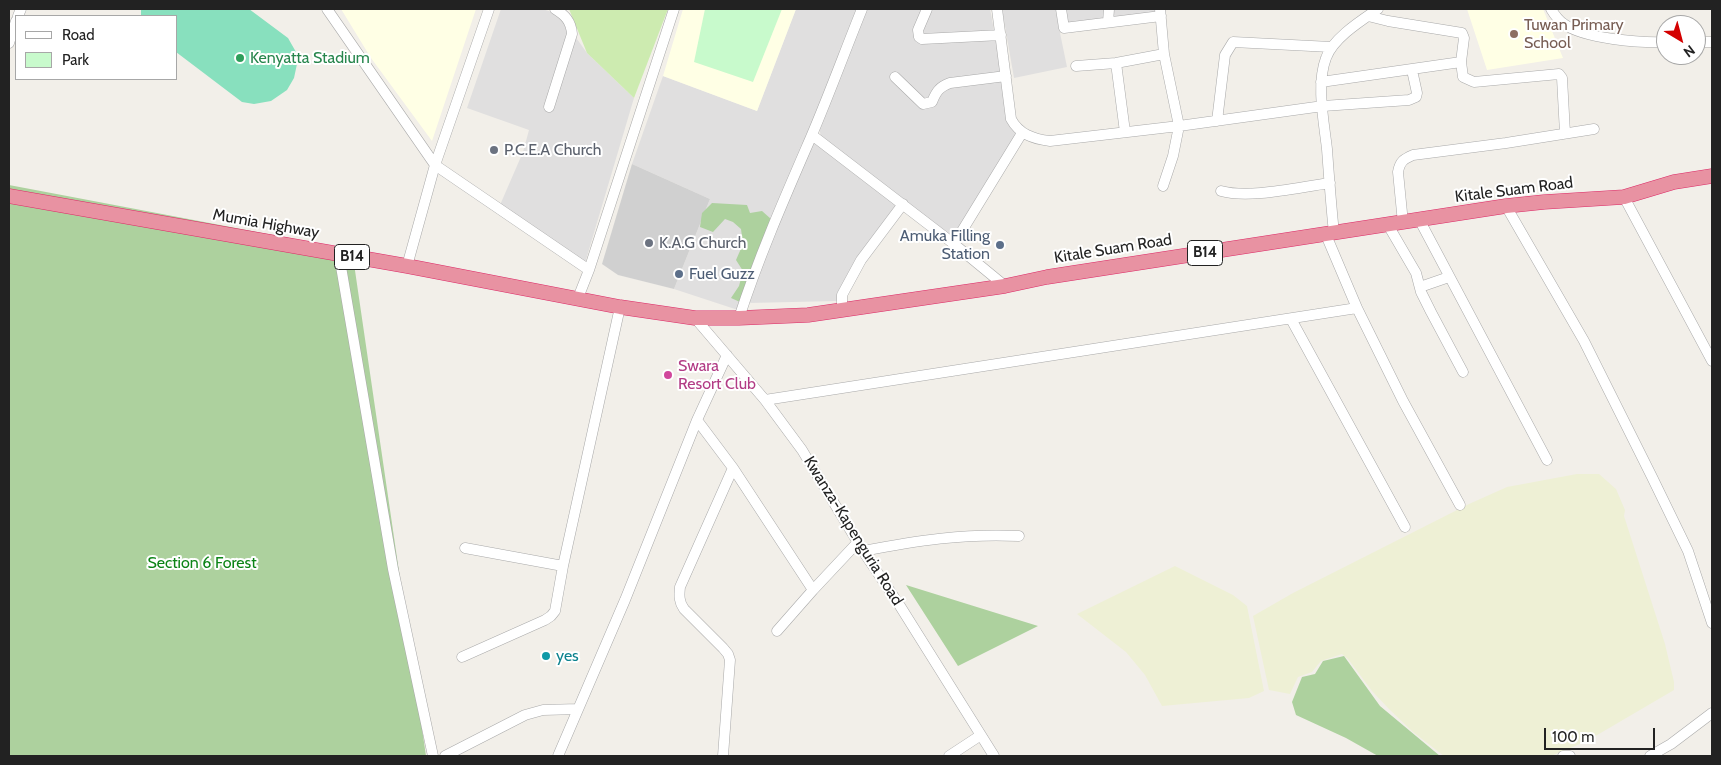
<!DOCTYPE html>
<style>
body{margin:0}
#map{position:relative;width:1721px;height:765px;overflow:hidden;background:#f2efe9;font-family:Cabin,sans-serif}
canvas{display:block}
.frame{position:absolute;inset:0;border:10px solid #222;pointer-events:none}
.legend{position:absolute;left:15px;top:15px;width:162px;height:65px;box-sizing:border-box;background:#fff;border:1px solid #a7a7a7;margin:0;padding:6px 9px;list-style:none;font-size:15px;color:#222}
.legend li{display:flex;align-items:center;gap:10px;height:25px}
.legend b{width:25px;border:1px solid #a7a7a7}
.north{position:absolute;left:1656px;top:15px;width:50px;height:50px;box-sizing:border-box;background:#fff;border:1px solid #a7a7a7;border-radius:50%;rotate:143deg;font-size:14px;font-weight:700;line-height:20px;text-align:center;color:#222}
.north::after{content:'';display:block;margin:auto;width:18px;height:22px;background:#d40000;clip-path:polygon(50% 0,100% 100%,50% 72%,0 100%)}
.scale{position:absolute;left:1544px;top:728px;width:111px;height:22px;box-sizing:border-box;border:2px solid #222;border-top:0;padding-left:6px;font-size:15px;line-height:18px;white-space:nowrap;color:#222;-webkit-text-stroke:4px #fff;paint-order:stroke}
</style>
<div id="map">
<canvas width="1721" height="765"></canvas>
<div class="frame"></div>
<ul class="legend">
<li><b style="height:6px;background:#fff"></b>Road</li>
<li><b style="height:14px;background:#c8facc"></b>Park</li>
</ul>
<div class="north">N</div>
<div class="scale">100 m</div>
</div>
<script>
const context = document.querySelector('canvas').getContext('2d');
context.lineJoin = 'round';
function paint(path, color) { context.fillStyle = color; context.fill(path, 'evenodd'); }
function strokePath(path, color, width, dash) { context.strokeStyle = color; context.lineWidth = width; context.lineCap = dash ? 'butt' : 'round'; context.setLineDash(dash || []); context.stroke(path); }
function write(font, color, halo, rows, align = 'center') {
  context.font = font + ' Cabin,sans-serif'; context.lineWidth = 4; context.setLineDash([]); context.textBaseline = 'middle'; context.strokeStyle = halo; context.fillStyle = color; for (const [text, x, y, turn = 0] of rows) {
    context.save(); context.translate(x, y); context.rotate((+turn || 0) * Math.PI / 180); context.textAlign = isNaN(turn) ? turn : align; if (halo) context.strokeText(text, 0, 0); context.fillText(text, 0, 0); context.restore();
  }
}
paint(new Path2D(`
 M501,9H542L559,14L587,53L634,98L585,263L500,205L523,152L529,130L467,108Z
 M796,9H858L738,310L674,289L710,199L632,164L663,76L757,111Z
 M866,9H990L1004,83L1006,118L1018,135L953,238L821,137L819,127Z
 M1002,9H1057L1059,28L1067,67L1014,78Z
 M1065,9H1105L1104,20L1067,25Z
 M1111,9H1158V14L1111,19Z
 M814,141L897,206L837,301L748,303L786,203Z`), '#e0dfdf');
paint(new Path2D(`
 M341,9H476L432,141L371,58Z
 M683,9H796L757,111L663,76Z
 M1467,9H1543L1563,58L1487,70Z`), '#ffffe5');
paint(new Path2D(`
 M632,164L710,199L674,289L618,275L602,264Z`), '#d0d0d0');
paint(new Path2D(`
 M1577,474H1599L1616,489L1625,510L1624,516L1665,644L1674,682V690L1587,741L1551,756H1444L1413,732L1389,709L1372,691L1348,659L1342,654L1321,661L1312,672L1298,677L1290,694L1269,690L1253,616L1293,593L1469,504L1507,487Z
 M1175,566L1233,595L1247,606L1264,691L1249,698L1162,706L1145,675L1126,652L1077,614Z`), '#eef0d5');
paint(new Path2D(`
 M569,9H668L634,98L587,53Z`), '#cdebb0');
paint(new Path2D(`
 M9,185L352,250L426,756H9Z
 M712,203L747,205L750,213L762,211L771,219L740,302L731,298L739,286L743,271L736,260L743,244L741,229L733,222L725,219L713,232L700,227L702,213Z
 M906,585L1038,626L958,666Z
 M1344,656L1380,706L1440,756H1378L1346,738L1296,715L1292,702L1302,677L1315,674L1323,661Z`), '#add19e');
paint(new Path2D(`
 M705,9H782L753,82L694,62Z`), '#c8facc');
paint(new Path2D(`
 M141,9H249L288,38L296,52L297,64L294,78L287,90L271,101L254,104L242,102L176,52V16H141Z`), '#88e0be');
const minor = new Path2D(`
 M327,9L435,165L589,270
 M927,9L918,30L919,37L922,39L1001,35
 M997,9L1011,119C1019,134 1033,139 1050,141L1179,126L1323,106L1409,100L1416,97L1417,93L1412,70
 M1061,9L1064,28L1161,16
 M1160,9L1164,54L1179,126L1173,156L1163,186
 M1551,9C1554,14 1558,20 1564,24C1585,39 1640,43 1666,42
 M18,16L21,9
 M1368,16L1388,21L1462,33L1464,38L1461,62L1463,77L1474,82L1559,74L1562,78L1565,133
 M1108,22L1109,9
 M1696,42H1712
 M9,43L16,21
 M1116,63L1125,132
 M1076,66L1116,63L1164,54
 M895,77L923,104L932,102C936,92 939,87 950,83L1006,76
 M1321,82L1461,62
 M549,107L572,34C571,21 565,15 555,9
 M1217,121L1225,55L1233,42L1331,47
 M812,135L954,244L1005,286
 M1221,191C1250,199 1299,187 1330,183
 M1624,197L1712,361
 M1506,206L1584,341L1652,477L1688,551L1712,623
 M1420,221L1547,460
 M1403,223L1398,172C1400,161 1404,159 1413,155L1506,143L1594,129
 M1388,225L1416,273L1421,292L1431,312L1463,372
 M1334,233C1331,205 1329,177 1327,149C1324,122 1316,84 1326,58C1333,38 1362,20 1378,9
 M1326,235L1357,308L1403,401L1460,505
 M954,244L1022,133
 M339,255L393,569L433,756
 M407,266L435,165L489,9
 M1420,287L1449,277
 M578,298L589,270L674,9
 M842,310V295L861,260L903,204
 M695,318L765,400L802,450L863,551L900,606L994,756
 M739,318C759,256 785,197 811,137C829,95 845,51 862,9
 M1291,319L1405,527
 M765,400L1357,308
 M697,420L733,468L813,590
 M465,548L563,566
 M863,551C915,541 965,533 1019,536
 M777,631L813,590L858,542
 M462,657L545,620L551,616L555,611L563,566L620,307
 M445,756L525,715L543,710L578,709
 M558,756L625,600L697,420L727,355
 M723,756L730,660L728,654L723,648L684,609C679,602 679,596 680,587L733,468
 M949,756L981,735
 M1563,756H1570
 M1650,756L1671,744L1712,713`);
const highway = new Path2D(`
 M9,196L407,266L620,307L695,318H739L808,315L1005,286L1047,277L1506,206L1544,202L1624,197L1674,182L1712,176`);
strokePath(minor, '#a9a9a9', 11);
strokePath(highway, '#dc2a67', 15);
strokePath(minor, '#fff', 10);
strokePath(highway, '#e892a2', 14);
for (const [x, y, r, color] of [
 [1514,34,5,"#8d6e63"],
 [240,58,5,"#2e9e5b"],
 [494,150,5,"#6b7280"],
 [649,243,5,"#6b7280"],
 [1000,245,5,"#5c6f8a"],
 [679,274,5,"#5c6f8a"],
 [668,375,5,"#d1479c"],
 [546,656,5,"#0f9aa8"]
]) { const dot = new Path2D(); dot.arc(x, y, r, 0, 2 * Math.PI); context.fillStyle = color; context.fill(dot); strokePath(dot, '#fff', 2); }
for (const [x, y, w] of [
 [1205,253,35],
 [352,257,35]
]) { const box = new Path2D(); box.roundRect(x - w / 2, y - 12.5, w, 25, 4); context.fillStyle = '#fff'; context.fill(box); strokePath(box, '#222', 1); }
write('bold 15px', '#222', null, [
 ["B14",1205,253],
 ["B14",352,257]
]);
write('16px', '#785e54', '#fff', [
 ["Tuwan Primary",1524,25],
 ["School",1524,43]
], 'left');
write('16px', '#27864d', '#fff', [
 ["Kenyatta Stadium",250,58]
], 'left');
write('16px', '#5b616d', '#fff', [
 ["P.C.E.A Church",504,150],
 ["K.A.G Church",659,243]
], 'left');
write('16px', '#222', '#fff', [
 ["Kitale Suam Road",1514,190,-7],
 ["Mumia Highway",266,224,10],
 ["Kitale Suam Road",1113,249,-9],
 ["Kwanza-Kapenguria Road",853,531,58]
]);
write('16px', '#4e5e75', '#fff', [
 ["Amuka Filling",990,236],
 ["Station",990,254],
 ["Fuel Guzz",689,274,"left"]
], 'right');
write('16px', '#b23c85', '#fff', [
 ["Swara",678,366],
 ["Resort Club",678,384]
], 'left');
write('16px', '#0c8416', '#fff', [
 ["Section 6 Forest",202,563]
]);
write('16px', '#0d838f', '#fff', [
 ["yes",556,656]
], 'left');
</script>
